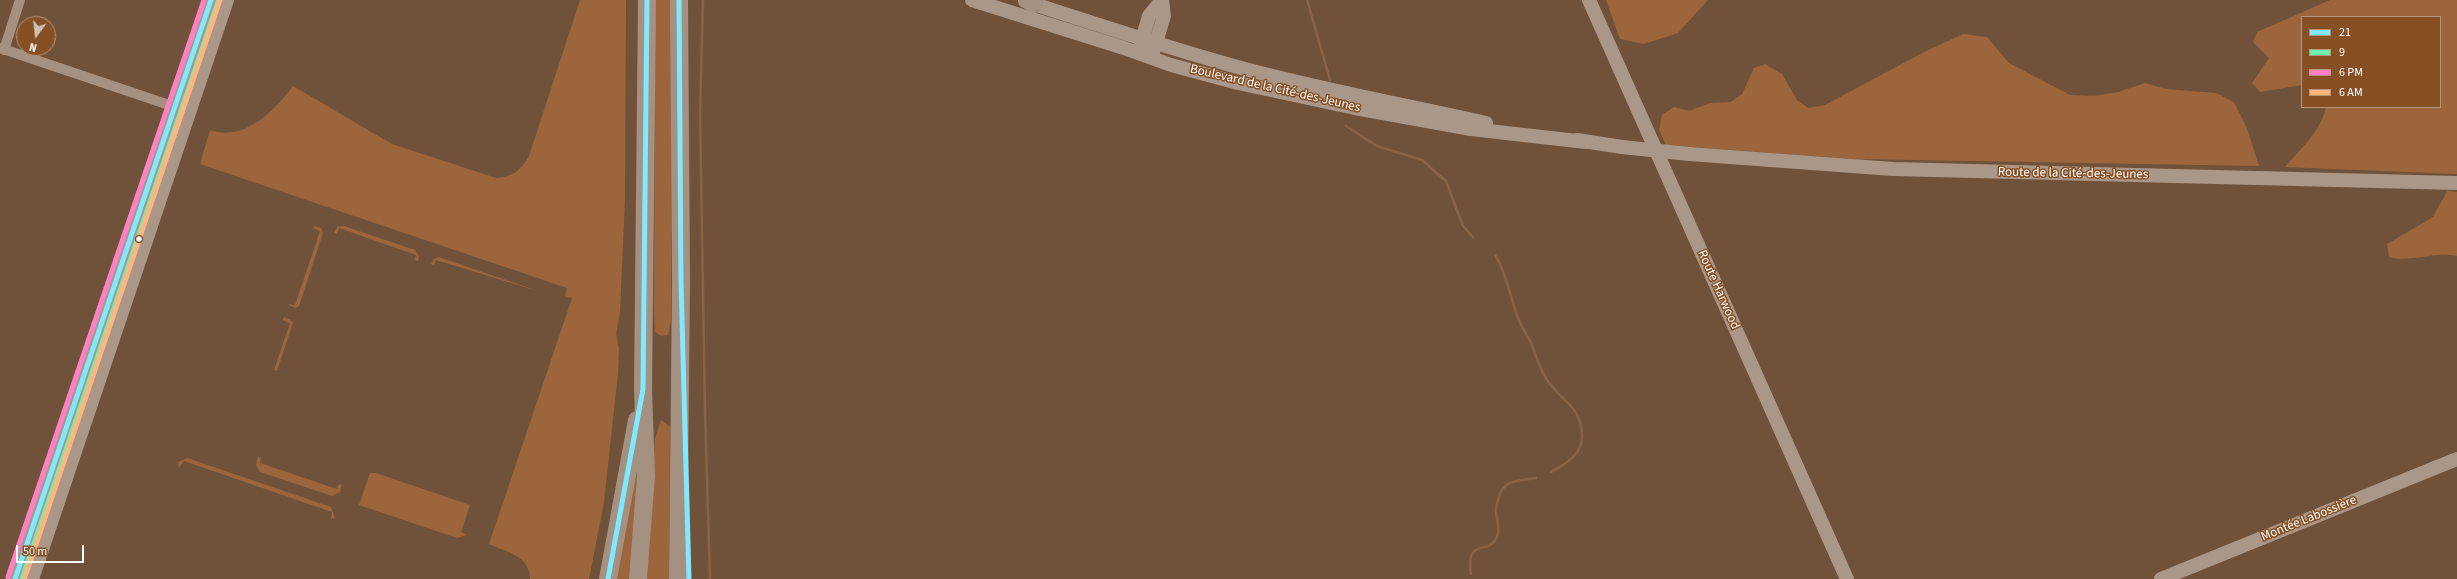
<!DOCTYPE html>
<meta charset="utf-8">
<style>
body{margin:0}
#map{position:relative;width:2457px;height:579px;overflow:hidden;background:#70523a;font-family:"Source Sans 3",sans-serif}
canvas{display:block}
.legend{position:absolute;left:2301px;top:16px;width:140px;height:92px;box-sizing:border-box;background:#864f24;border:1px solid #b6957c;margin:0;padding:5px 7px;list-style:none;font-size:12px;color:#fff}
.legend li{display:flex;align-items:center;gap:8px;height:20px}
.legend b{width:20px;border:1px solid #b6957c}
.north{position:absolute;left:16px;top:16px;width:40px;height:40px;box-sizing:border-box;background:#864f24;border:1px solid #b6957c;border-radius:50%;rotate:195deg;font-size:11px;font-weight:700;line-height:16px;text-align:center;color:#fff}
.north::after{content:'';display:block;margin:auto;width:14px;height:18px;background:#cdc2ba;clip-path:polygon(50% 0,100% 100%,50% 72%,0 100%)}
.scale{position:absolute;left:16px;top:545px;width:68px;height:18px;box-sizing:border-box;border:2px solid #fff;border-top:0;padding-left:5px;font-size:12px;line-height:14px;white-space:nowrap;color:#fff;-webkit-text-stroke:3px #864f24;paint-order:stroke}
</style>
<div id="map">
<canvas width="2457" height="579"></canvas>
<ul class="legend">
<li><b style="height:5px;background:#80e8ff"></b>21</li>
<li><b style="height:5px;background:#6df2ae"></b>9</li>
<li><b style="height:5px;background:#ff80c5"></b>6 PM</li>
<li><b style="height:5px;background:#ffb580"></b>6 AM</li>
</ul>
<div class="north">N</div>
<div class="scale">50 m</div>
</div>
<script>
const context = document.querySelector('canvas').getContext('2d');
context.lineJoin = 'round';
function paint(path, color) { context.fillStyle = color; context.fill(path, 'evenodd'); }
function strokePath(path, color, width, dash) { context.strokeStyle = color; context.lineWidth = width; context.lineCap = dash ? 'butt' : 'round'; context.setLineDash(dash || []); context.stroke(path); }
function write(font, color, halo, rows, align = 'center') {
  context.font = font + ' "Source Sans 3",sans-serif'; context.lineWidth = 3; context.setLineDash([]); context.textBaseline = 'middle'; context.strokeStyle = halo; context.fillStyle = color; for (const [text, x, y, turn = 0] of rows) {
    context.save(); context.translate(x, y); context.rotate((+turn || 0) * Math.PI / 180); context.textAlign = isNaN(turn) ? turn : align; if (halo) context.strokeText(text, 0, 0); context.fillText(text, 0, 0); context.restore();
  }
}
paint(new Path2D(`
 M580,0H626L625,198L620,312L616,334L619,349L618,373L604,502L589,579H530C530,556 507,552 489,544L572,298L565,296L567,288L200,164L210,130C245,142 274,111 293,86L392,144L496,178C513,177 521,170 529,156Z
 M655,0H672L671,321L668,335L661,336L655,332L654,308Z
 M1606,0H1708L1678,33L1644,44L1620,39Z
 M2330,0H2457V174L2285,167C2300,150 2322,129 2326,107H2440V17H2302V85L2260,92L2252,83L2269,58L2253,42L2257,32Z
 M1963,34L1987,37L2009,63L2070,95L2094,96L2118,92L2145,83L2166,89L2216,93L2234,102L2247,128L2259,166L1855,159L1666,145L1659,130L1662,115L1674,107L1689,111L1710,103L1731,102L1742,94L1754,68L1765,64L1782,74L1797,100L1808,108L1825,105L1926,51Z
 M2447,191L2457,192V256C2434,251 2411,263 2389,257L2387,244L2433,217Z
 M314,226L321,228L323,233L299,306L295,308L287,304L295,305L320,231L313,228Z
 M344,226L415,250L419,256L418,261L415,260L416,255L339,228L337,234L334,233L337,227Z
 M439,257L541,292L436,260L434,265L431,264L434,259Z
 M284,317L291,320L293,323L277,371L274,370L290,323L282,320Z
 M661,420L670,427L669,579H647L655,438Z
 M258,456L261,458L260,463L337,489L339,484L342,485L340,492L332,496L260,472L256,465Z
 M187,458L331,507L335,518L331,519L332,512L184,461L179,468L178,462Z
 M370,473H376L470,505L461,532L467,535L457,538L359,505Z
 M633,473H637L635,528L629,579H614Z`), '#9d653b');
strokePath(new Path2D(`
 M703,0L700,112L705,411L710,579
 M1307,0L1330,80
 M1346,126L1377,146L1422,160L1446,181L1463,226L1473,237
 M1495,255C1507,274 1510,297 1518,318C1521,327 1528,336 1532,345C1536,356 1539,367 1546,378C1559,401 1581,404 1582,435C1583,455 1565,464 1551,472
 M1471,574C1466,538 1486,555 1496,539C1500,532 1498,525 1497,518C1495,512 1496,505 1498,500C1502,479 1518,481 1536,478`), '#8a6345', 2.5);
strokePath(new Path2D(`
 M0,48L190,112
 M4,50L20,0`), '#a69181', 10);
strokePath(new Path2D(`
 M972,0L1124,48L1171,65L1238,83L1355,108L1471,129L1586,142
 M1589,0L1847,579
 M1025,1C1098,25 1171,49 1245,69C1324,90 1405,105 1486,123
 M1140,47L1149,16L1162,0
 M1153,52L1164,16L1162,0
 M1577,140L1622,147
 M1689,154L1893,169L2457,183
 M15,579L211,0
 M32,579L227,0
 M2161,579L2457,459`), '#aa9788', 14);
strokePath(new Path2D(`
 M1028,0L1034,4
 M608,579L637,420
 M638,579L646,476L643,389L647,0
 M678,579L681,281L679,0`), '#a49181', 18);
strokePath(new Path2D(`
 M1622,147L1689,154`), '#aa9788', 14);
strokePath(new Path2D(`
 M679,0L681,281L689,579
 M15,579L211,0
 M608,579L643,389L647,0`), '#80e8ff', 5);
strokePath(new Path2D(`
 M22,579L218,2`), '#6df2ae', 5);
strokePath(new Path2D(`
 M8,577L204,0`), '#ff80c5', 5);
strokePath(new Path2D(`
 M25,577L220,0`), '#ffb580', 5);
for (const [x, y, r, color] of [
 [139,239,3.5,"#fff"]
]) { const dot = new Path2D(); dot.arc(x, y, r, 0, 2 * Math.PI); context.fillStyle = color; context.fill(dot); strokePath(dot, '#864f24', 1.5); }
write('13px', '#fff', '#864f24', [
 ["Boulevard de la Cité-des-Jeunes",1275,89,13],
 ["Route de la Cité-des-Jeunes",2073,174,1],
 ["Route Harwood",1718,290,66],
 ["Montée Labossière",2309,519,-22]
]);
</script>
